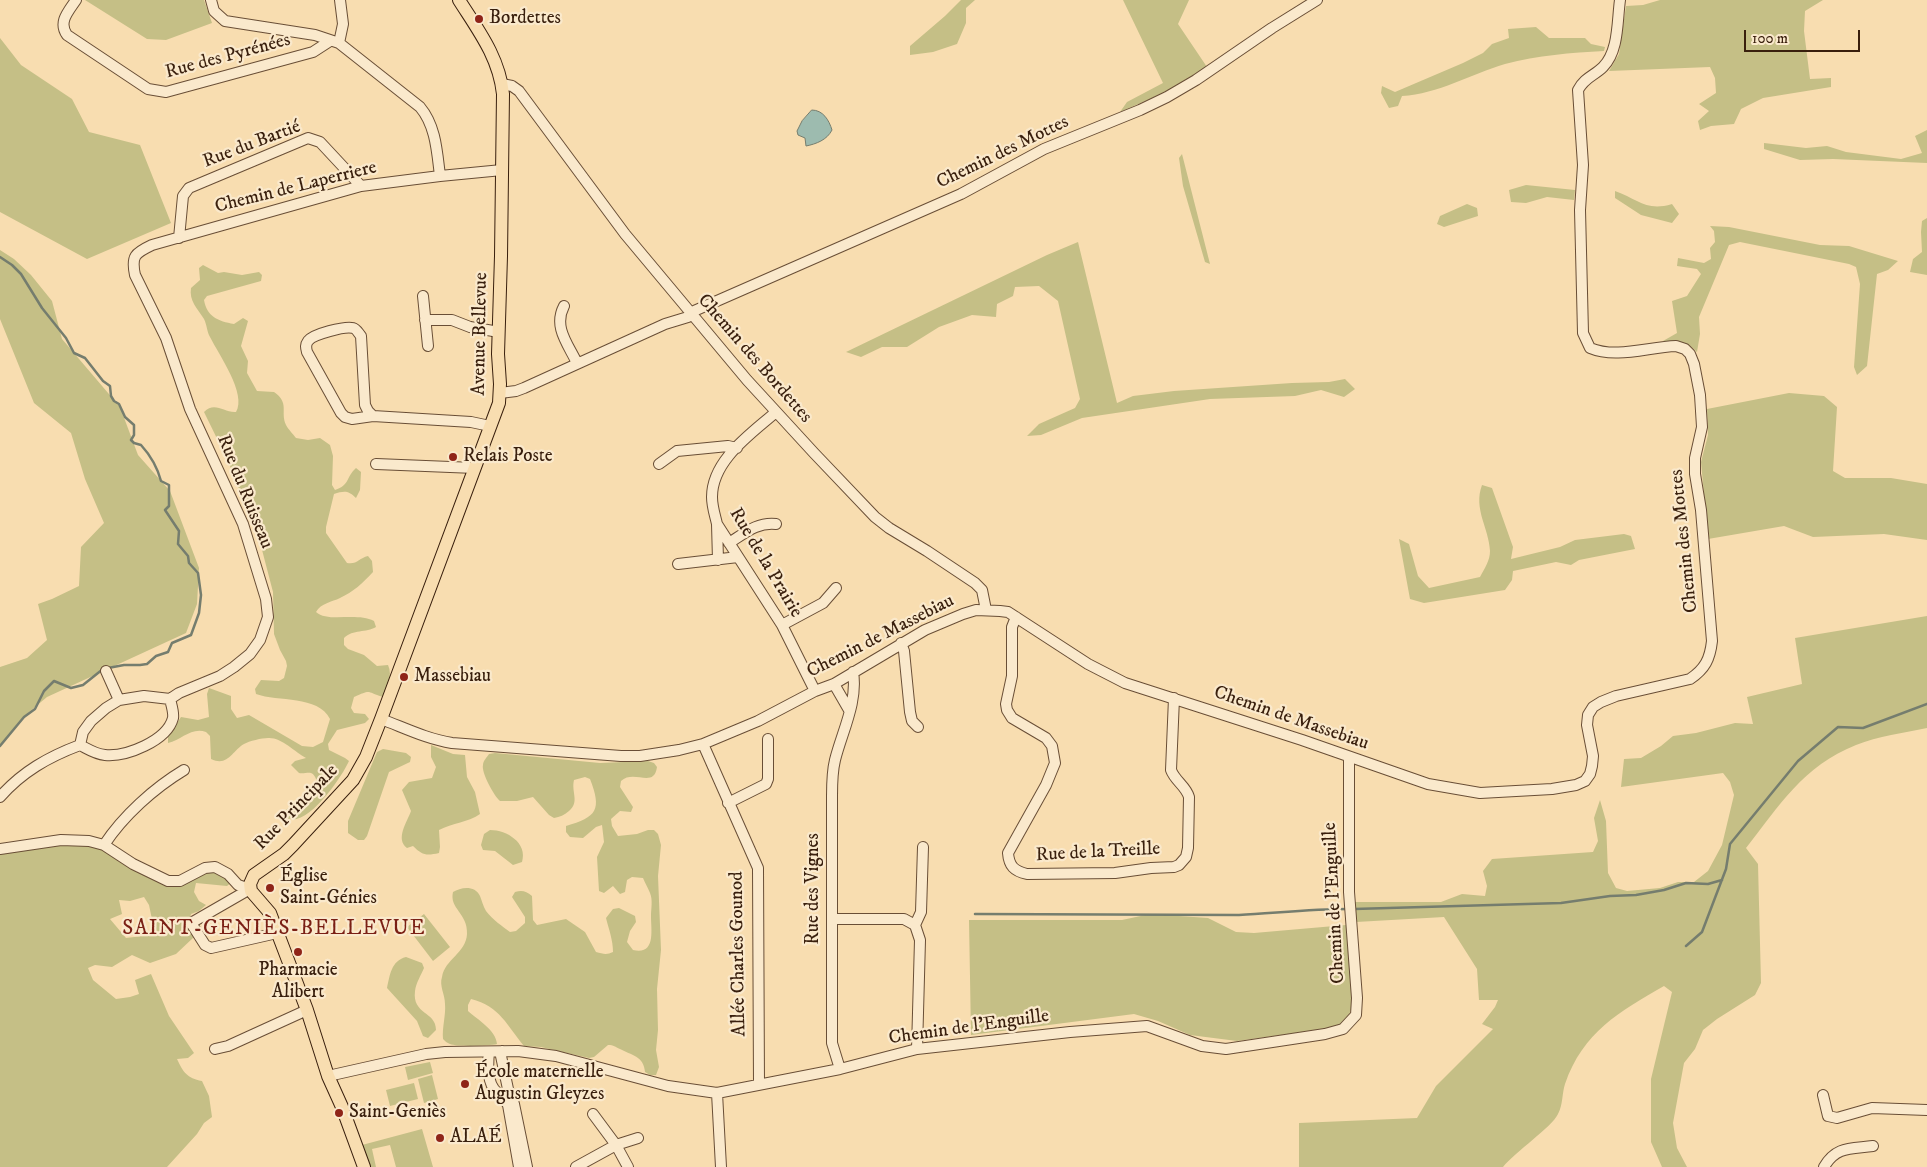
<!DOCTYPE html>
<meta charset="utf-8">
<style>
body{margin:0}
#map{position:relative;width:1927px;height:1167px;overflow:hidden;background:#f8ddb0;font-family:"IM FELL DW Pica",serif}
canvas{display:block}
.scale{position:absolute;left:1744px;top:30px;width:116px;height:22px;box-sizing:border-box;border:2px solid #391f0d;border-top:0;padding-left:6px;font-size:15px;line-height:18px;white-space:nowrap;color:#391f0d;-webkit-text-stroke:4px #fae9cc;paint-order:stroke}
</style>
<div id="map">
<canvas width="1927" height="1167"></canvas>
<div class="scale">100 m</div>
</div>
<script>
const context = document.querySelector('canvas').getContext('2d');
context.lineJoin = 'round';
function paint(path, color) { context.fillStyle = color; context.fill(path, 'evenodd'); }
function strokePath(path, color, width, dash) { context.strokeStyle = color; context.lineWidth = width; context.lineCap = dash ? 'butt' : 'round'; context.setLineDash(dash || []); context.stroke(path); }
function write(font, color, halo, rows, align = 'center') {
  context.font = font + ' "IM FELL DW Pica",serif'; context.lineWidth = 4.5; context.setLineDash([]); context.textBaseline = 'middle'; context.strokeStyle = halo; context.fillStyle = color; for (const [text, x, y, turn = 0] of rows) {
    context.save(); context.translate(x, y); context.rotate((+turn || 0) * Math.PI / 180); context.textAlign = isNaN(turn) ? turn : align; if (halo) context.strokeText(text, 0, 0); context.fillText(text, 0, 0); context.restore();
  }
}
paint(new Path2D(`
 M85,0H204L212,23L166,40L147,39Z
 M961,0H975L966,8V23L957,44L933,52L910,55V46L945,16Z
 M1123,0H1189L1178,24L1207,67L1168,91L1120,112L1127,102L1163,83Z
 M1660,0H1823L1805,11L1804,31L1810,79L1831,78V87L1763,98L1741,109L1734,124L1711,126L1700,130L1698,121L1709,111L1699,104L1716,93L1715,78L1710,67L1609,71L1619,54L1626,6L1643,5Z
 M1536,27L1549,38H1585L1591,44L1605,47L1604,51C1571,53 1538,55 1505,64C1471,74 1438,94 1402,96L1398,106L1389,108L1381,93L1382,86L1395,92L1463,63L1483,53L1492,44L1509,38L1508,29Z
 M0,38L21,65L72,99L89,132L140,145L171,223L87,259L0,212Z
 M1927,130V163L1833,159L1800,160L1764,149V143L1806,148L1827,146L1846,152L1901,159L1922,153L1915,136Z
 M1182,154L1210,264L1205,262L1183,186L1179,158Z
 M1526,185L1575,190L1574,200L1547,197L1526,203L1511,202L1509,190Z
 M1615,191C1638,199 1646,212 1672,204L1679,214L1672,223L1641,215L1615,198Z
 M1467,204L1477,208L1478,216L1444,227L1437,224L1440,216Z
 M1927,218V275L1910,272L1913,259L1922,252L1921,232L1922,221Z
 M1710,226L1729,227L1820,245L1849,246L1898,261L1888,270L1877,274L1867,366L1857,375L1854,367L1860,284L1856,267L1849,264L1740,242L1729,245L1699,317L1700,334L1697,352C1688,342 1675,341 1663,341L1677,333L1672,301L1687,296L1701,274L1697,269L1677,266L1678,258L1704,263L1711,259L1710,248L1715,242L1714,231Z
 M1078,242L1117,403L1133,396L1174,391L1292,383L1329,382L1345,379L1355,389L1344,397L1321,390L1295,396L1210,399L1082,418L1041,435L1027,436L1039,424L1075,408L1080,399L1058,301L1039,286L1015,287L1013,296L997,304L996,317L972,315L939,327L907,347H882L861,357L846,352L1047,255Z
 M0,250L14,259L31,275L52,301L62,339L120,407L138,455L170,491L199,568L197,604L186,633L47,697L23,717L0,745V667L27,658L47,640L38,604L52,599L79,586L81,547L104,523L85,479L71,433L34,403L0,319Z
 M203,265L218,273L224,272L242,275L259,272L262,275L261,281L207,296L204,300C207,317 218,321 234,324L243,318L248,321L241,346L248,361L247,373L257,391L274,392C290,403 280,412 286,425C288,429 293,434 296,438L308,440L320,438L330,445L333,456L332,485L335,490C350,485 346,477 356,468L361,472L360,490L356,498C348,490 344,491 334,494L326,527V533L347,563C357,565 359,558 368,556L372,561L373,572C363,583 353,592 340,598C332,602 321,603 316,612C328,623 356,612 374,621L376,627C366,633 353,629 344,638V645L348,649L364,655L377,666L388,665C393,676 387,687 383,697C366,692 372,689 354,697L351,708L354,713L365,714L369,719L365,723L337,730L328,744L329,750L345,758L349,761C342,777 301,838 282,814C290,802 320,799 316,779C315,777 314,774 311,773C308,772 303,774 299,773L291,765L295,761L306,758C295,752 281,737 268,738C262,738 249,741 244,744C232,751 228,767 211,759L210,736L206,732C191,727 182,740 168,743V737L181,717L198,720L209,717L207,694L209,688L231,696V709L237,718L249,715L302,746L313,747L323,742L330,719C318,695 278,702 256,694L255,689L261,680L279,681L284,678L287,666L286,661L280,650L274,634L273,592L261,546L228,461L204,412C215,401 224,413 236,412C247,394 219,355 210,337C207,332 207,325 204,319C197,308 189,301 191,288L200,280L199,268Z
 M1789,393L1824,396L1837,407L1833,471L1845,478H1891L1927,484V540L1884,534L1813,537L1784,526L1708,539L1701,462L1708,435L1707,409Z
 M1482,485L1492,488L1513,547L1511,559L1560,547L1575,540L1624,534L1631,536L1635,549L1579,560L1571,565L1556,562L1513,571L1512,580L1505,590L1424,603L1410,599L1399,539L1409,544L1418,576L1429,588L1480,577C1484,569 1490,561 1490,551C1489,528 1473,509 1482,485Z
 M1927,616V728C1904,733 1878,736 1856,745C1803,766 1779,806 1746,848L1758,864L1761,983L1755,995L1717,1019L1703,1030L1695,1049L1684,1063L1673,1123L1677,1148L1687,1167H1662L1651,1142V1079L1672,992L1664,986C1619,1012 1583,1032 1565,1084C1562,1093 1563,1105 1558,1114C1552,1127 1515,1152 1503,1167H1299V1123L1417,1118L1436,1086L1493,1029L1482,1024L1495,1007L1498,1000H1479L1477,969L1444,917L1356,922L1354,902H1441L1462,894L1485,896L1487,886L1483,871L1492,859L1593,852L1598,841L1594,818L1600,800L1606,821L1608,873L1616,888L1627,891L1660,888L1678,882H1694L1708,871L1722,845L1734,795L1730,782L1723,773L1621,787L1624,759L1641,758L1661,746L1673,736L1696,733L1735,723L1753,724L1747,697L1802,684L1795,638Z
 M431,745L453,754L465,755L467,777L475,792L480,814C469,822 452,823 439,830L440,847L439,853C426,856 422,855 413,846L407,848C395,839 407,822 411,811L402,790L409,782L432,778L436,767L431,757Z
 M383,749L406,753L411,757L410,762L389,772L367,836L364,840H358L348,833V821L377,752Z
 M495,753L600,763L648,761L654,763L657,767C654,789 634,769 621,781L620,787L633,807L631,812L620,811L611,819L612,826L618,836L637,834L648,830H654L658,834L661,845L658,876L661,950L657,989L658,1030L656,1050L659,1067L656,1075H650L645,1072C644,1056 631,1055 620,1049C615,1047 614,1045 608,1045L594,1057L589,1058L541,1047L524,1046C507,1026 500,1006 471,999L468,1005V1011C478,1020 496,1030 497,1044C489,1046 457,1047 450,1044C447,1043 445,1041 443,1039C442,1027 446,1015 445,1004C445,994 439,986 442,977C445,959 466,953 467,934C468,913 449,909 453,892C461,887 475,885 480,896C482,901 483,906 486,911C493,920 502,926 510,932L516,931L525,923V917L512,897L515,892C522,890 526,891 532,896L533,920L537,925L566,919L585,932L596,952C603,954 607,955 613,952C613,940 609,930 606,918L613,909L619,908L635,916L636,922L630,931L627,942L633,950C656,955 651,931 651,916C651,909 653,900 650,893C648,888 645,883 643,878L632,877L627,880L625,892L620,894L613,886L604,893L599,891L597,857L604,842L602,825L596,827L583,838L570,837L566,832V826C597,817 602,810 590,779L585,777L574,780C571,792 580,802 569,811C564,815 560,817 554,818L549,815L533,797L517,801H500C494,796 481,772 483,765C483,761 487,757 489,754Z
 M490,830C507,830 528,843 522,862L513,865L495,851L483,850L481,845L484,834Z
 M49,845H99L158,880L202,872L219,873L232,882L227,886L196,883L194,892L199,901L206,905L199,911L191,914L189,922L194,937L176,954L150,963L132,955L112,967L95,965L88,968L93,980L116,999L130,997L139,994L135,980L151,974L169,1016L194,1053L188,1058L177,1059C183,1072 187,1078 202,1081L209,1096L212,1117L204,1123L197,1134L167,1167H0V854ZM144,897L149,905L154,929L143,936L126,938L110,919L122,914L119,900L130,901Z
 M424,914L450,947L433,961L407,927Z
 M1150,914L1208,918L1236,932L1254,933L1346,925L1353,1004L1348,1018L1340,1027L1237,1041L1190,1035L1158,1021L1134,1014L971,1035L969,920H1122Z
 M406,957L422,963L424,968C421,975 416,983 415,991C412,1015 436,1011 436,1030L428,1038L423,1036L417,1021L387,988C390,975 391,961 406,957Z
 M430,1062L433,1073L408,1080L405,1067Z
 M432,1075L438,1099L424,1103L418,1079Z
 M414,1083L418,1099L390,1106L386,1090Z
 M422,1129L433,1167H396L390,1145L372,1149L376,1167H370L362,1145Z`), '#c5bf86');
const water = new Path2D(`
 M812,110C823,110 829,120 832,130C827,140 816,144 806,146L805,138L798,135L797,131L802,121Z`);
paint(water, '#9dbbaf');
strokePath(water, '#757d6e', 1);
strokePath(new Path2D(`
 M0,257L12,265L21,274L42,308L66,338L74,353L85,358L103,381L110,386L111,396L114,401L119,404L125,417L134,425V435L131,440L134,443L141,445C151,456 157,466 161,481L169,485V506L165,510L179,531L178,544L188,556L189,563L198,573L201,595L199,613L191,635L172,643L168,652L156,656L147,664L140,665H124L108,668
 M0,746L24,717L35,709L44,691L54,681L71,688L83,685L103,669
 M1354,909L1561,903L1610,896L1636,895L1664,890L1686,883L1708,884L1722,880
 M975,914L1239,915C1276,913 1312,909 1348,909
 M1686,946L1702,932L1726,869L1730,844L1798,761L1838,727L1863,728L1927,704`), '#757d6e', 2.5);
const minor = new Path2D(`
 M76,0C68,12 58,22 67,35L148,89L166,92L313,52L330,41
 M211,0L214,11L225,21L315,35L339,43L420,107C436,126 437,152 440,176
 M339,43L343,24L340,0
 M502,84L512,86L519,91L625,234L747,380L814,453L875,517L889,528L927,551L975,583L982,590L986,610
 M179,238L183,196L189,188L308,138L320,142L361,186
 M423,296L428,346
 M564,306C553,327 568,344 577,363
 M425,320H452L470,327L499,332
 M500,393L516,391L524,388L665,324L688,317L694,311L961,194L1044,149L1140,110L1167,97L1196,80L1272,28L1317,0
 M776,412C751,434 712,460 712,497C712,507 715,515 717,524L782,625L815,691
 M373,416L368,411L365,405L361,336C358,333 357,329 353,328C345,326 313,334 308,341C305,345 306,348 307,352L341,413L345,417L352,419L373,416L471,422L490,426
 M376,464L475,468
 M659,464L677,451L728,446L737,448
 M717,524L718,560
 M729,543C745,533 757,522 776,524
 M678,564L738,557
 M1016,617L1012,627V676L1006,704L1007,710L1012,718L1046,738L1052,746L1055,763L1046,785L1008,853C1009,866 1014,871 1027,874L1115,873L1151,868L1174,867L1179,865L1186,857L1188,848L1189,797C1186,786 1175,781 1171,770L1174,698
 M782,625L823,603L836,588
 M901,643L904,651L910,712L912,721L918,727
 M106,671L119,700
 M834,684L849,710
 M144,696L170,699C171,704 174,712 173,718C167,741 126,757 105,755C95,754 88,749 80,745L83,732L91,721L106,708L119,700Z
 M170,699L179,693L220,676L234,667L250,654L260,640L268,617L266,599L243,524L190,409L166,338L135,275C131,256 135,253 152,245L361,186L440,176L502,170
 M381,719C405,728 427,739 452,743L621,756H640L679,750L703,744L758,721L815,691L834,684L925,630L963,614L976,610L1000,611L1008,612L1088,664L1125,683L1302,740L1428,784L1480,793L1552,789L1576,785L1585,781L1590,774L1592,766L1593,756L1587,725L1588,715L1593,707L1601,702L1616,696L1690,679C1705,669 1710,659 1712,641L1701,510L1695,474V458L1702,427L1700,395L1694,364L1690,354L1685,349L1676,346C1648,347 1616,359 1590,348L1583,333L1580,210L1583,165L1578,90C1585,77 1594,76 1603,67C1619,51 1617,21 1620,0
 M703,744L758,868L759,1085
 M0,797C22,772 48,757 80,745
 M728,803L766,784L768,779V739
 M104,845C123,816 154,788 184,770
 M0,849L61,840L89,841L104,845L133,864L168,881H180L205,868L215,867L228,874L238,885L250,889
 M250,889L191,923L205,945L211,948L277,933
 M832,919H904L915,925L920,940L917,1049
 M915,925L921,912L923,847
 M215,1049L228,1046L307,1010
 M502,1051L501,1056L508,1089L514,1104L527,1167
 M489,1052C488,1062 487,1080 494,1089C499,1095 504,1098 508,1105L519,1167
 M840,1069L832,1043V796C832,784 832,772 835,760C842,732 858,702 853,672
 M328,1076L426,1054L445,1052L518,1051L556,1056L668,1086L717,1093L840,1069L917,1049L1070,1032L1147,1026L1202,1046L1226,1049L1325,1034L1343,1029L1356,1015L1357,998L1349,892V757
 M717,1093L721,1167
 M1823,1095L1828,1116L1837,1118L1872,1108L1927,1110
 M593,1114L616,1145L628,1167
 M576,1167L616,1145L638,1138
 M1824,1167C1836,1146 1851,1149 1873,1146`);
const major = new Path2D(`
 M364,1167L342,1107L328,1076L307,1010L270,913L251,891L250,884L254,875L284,854L293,845L353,780L366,757L381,719L499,403L500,384L498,354L501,256L503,94C499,57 478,30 459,0`);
strokePath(minor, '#694e36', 12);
strokePath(major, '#391f0d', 14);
strokePath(minor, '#fae9cc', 10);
strokePath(major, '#f8ddb0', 12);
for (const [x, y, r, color] of [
 [479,19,5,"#8f2418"],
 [453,457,5,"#8f2418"],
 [404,677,5,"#8f2418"],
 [270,888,5,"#8f2418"],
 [298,952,5,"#8f2418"],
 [465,1084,5,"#8f2418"],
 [339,1113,5,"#8f2418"],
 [440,1138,5,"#8f2418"]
]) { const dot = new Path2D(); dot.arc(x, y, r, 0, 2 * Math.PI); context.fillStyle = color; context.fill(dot); strokePath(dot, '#fae9cc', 2); }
write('19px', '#391f0d', '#fae9cc', [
 ["Bordettes",489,19],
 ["Relais Poste",463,457],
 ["Massebiau",414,677],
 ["Église",280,877],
 ["Saint-Génies",280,899],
 ["Pharmacie",298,971,"center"],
 ["Alibert",298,993,"center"],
 ["École maternelle",475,1073],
 ["Augustin Gleyzes",475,1095],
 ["Saint-Geniès",349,1113],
 ["ALAÉ",450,1138]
], 'left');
write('19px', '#391f0d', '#fae9cc', [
 ["Rue des Pyrénées",228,57,-15],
 ["Rue du Bartié",252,145,-21],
 ["Chemin des Mottes",1003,153,-26],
 ["Chemin de Laperriere",296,188,-14],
 ["Avenue Bellevue",481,334,-89],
 ["Chemin des Bordettes",754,359,49],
 ["Rue du Ruisseau",244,492,68],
 ["Chemin des Mottes",1685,541,-96],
 ["Rue de la Prairie",765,563,59],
 ["Chemin de Massebiau",881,637,-27],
 ["Chemin de Massebiau",1291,719,19],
 ["Rue Principale",297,808,-46],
 ["Rue de la Treille",1098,853,-3],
 ["Rue des Vignes",814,889,-90],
 ["Chemin de l'Enguille",1335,903,-93],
 ["Allée Charles Gounod",739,954,-91],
 ["Chemin de l'Enguille",969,1028,-8]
]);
context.letterSpacing = '1px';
write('21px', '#7a1f14', '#fae9cc', [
 ["SAINT-GENIÈS-BELLEVUE",274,930]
]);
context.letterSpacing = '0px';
</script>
